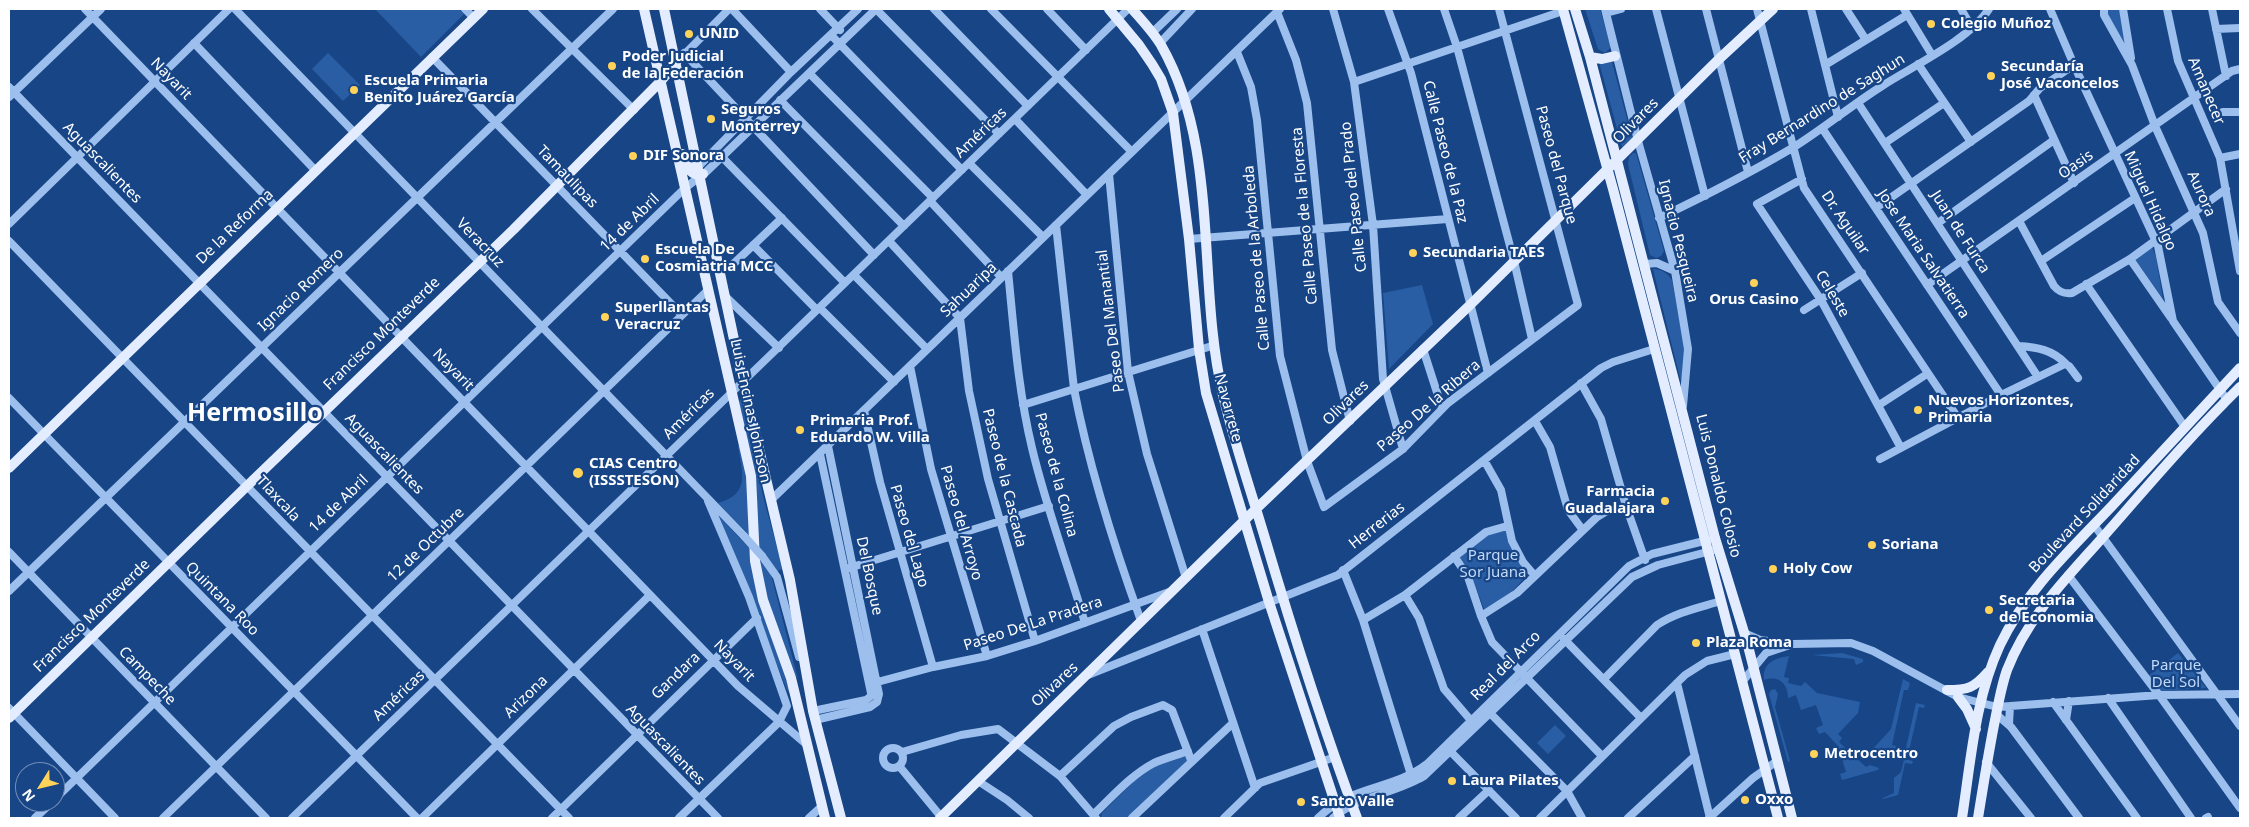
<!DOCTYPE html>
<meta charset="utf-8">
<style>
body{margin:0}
#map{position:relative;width:2249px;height:827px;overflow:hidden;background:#174586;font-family:"Noto Sans",sans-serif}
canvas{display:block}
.frame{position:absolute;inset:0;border:10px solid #fff;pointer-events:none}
.north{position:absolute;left:15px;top:762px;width:50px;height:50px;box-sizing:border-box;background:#174586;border:1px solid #748fb6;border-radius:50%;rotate:234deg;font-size:14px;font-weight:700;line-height:20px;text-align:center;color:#fff}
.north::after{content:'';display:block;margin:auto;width:18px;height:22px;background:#ffd359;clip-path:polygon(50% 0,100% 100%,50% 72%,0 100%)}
</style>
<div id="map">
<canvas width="2249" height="827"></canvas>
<div class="frame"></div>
<div class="north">N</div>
</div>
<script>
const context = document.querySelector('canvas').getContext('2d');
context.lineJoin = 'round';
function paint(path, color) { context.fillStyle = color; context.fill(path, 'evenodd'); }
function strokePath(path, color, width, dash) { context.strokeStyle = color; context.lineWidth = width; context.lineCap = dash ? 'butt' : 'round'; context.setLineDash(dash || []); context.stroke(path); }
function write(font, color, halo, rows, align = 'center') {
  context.font = font + ' "Noto Sans",sans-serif'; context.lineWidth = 4.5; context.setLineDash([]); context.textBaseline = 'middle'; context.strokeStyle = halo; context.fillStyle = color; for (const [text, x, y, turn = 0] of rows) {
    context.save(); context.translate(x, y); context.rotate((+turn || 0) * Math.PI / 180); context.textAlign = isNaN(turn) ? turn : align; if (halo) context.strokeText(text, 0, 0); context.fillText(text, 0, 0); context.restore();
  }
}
paint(new Path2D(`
 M375,9H459L464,14L421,57Z
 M1585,9H1600L1611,47L1605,53L1598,49Z
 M2108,9H2119L2126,47L2108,14Z
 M328,53L360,85L343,101L312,69Z
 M1599,62H1612L1632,138L1622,147Z
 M1633,153H1636L1664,251L1661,256L1656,258L1650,255L1628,164L1629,157Z
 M2152,247L2156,257L2163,299L2135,259Z
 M1653,269C1662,269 1667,273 1672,280L1685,350L1681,382Z
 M1422,285L1433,324L1389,369L1383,293Z
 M741,399L764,500L783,569L777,571L757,545L738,402Z
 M741,445L747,470L750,536L718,503C751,494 742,472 738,446Z
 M718,515L749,548L758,599L791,694L787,690Z
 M1505,528L1517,561L1528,574L1507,597L1484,609L1473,579L1459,557L1488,533Z
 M757,557L770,571L798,679C775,642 767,599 757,557Z
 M1842,653L1863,659V662L1856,665L1854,659L1812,655Z
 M2178,653L2206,688L2159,691L2148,676Z
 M1789,656L1784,677L1789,678L1788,683L1801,686L1805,682L1817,693L1860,702L1858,713L1838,734L1842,738L1839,742L1866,767L1870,765L1879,768L1878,770L1842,780L1840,774L1846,772L1838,746L1825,732L1819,734L1816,728L1823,725L1816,705L1801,710L1796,695L1788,698C1788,683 1778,675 1764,680C1762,663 1775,658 1789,656Z
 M1903,679L1910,683L1908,690H1904L1892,745L1896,746C1890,764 1877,762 1865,751L1867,749L1870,752L1891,729Z
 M1775,689L1778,694L1775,707L1790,761L1788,762L1769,694L1771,690Z
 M1916,703L1925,705L1924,708L1919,707L1909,751L1914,753V754L1905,752Z
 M1555,725L1566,736L1548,754L1537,743Z
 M1184,755L1189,757V759L1128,818H1101L1102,813L1141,774L1168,760Z
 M1904,759L1913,761L1912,764L1905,763L1898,795L1883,799V798L1894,793V778L1901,772Z`), '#295ea5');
strokePath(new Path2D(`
 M85,9L738,686L806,744
 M235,9L744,536
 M465,9L474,18
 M532,9L634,110
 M732,9L791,72
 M820,9L840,30
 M876,9L999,134
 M934,9L1028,106
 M991,9L1132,152
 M1047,9L1086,50
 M1333,9L1354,82L1373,225L1383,379L1403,449
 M1388,9L1411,73L1488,373
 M1444,9L1457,47L1514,261L1532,339
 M1605,9L1638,141L1675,271L1688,349L1683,406
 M1656,9L1705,196
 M1706,9L1748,172
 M1757,9L1804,188L1958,418
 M1811,9L1838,117
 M1846,9L1866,40
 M1904,9L1932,55
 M1961,9L1972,28
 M2050,9L2074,65L2158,246L2173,321L2227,400
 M2104,9V15L2132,65L2155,126L2203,233L2218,302L2240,333
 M2123,9L2131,58
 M2167,9L2178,61L2220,158L2240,271
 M2212,9L2226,76
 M1277,12L1296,60L1307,103L1332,350L1350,421
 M1606,13L1621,9
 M2216,29L2240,28
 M1152,33L1177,9
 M831,35L962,170
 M194,43L315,170
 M1160,43L1192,9
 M1237,52L1251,87L1257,120L1280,356L1307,461L1324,507L1403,449L1448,403L1578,305L1499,9
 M684,53L874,255
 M432,57L682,315
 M675,64L729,9
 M1918,64L1971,142
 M1825,65L1907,15
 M809,73L933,198
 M1354,82L1563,11
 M9,87L718,818
 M2034,95L2074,183
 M9,97L101,9
 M780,100L904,226
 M1858,103L2038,377
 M2223,112H2240
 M1015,119L1087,195
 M1822,128L2001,395
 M1885,143L1944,103
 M722,157L845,283
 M2220,158L2240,154
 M969,163L1043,237
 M696,169L791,72L858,9
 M1109,174L1128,372L1147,454L1186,578
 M1802,179L1757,204L1821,300L1901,448
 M930,201L1001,277
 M1876,208L2029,101L2040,88L2074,65
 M1659,218C1705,196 1750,173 1794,147C1824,128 1852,105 1882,86C1913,66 1969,40 1989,9
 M2019,221L2054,286C2059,292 2064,294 2072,293L2130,259L2226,189
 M1938,223L2054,140
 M9,224L229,9
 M1056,225L1074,389C1089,467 1114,546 1141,621
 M1189,239L1448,219
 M9,241L569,818
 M889,241L960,318L969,391L988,479L1035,641
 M753,245L817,310
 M2130,259L2171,318
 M2041,261L2135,198
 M1645,264L1657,263L1675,271
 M729,268L782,218
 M1008,271C1014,331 1018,390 1032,448C1046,507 1068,565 1085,623
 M854,275L927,349
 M2086,284L2185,427
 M1927,285L2232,71L2240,69
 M727,298L779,348
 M820,308L894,382
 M1804,310L1862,273
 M2018,346C2037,347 2053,350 2066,364
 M1423,349L1442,408
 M910,366L931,469L987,656
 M1581,383L1601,419L1626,506L1645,560
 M9,398L417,818
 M1023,405L1215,345
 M1879,405L1927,374
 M864,411L880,482L933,667
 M1535,421L1550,447L1568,510L1582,529
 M1880,459L2001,395L2065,364L2069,366L2078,378
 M1484,460L1501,490L1512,541L1523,562L1535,576
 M772,499L1280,9
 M2094,525L2240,726
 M9,552L266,818
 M762,556L777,577L799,657
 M1454,556L1468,577L1481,616L1492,642L1602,756
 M849,568L1049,506
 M1343,570L1363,620L1412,778
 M2068,575L2159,695L2240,808
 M9,591L613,9
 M1405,595L1419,618L1444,689L1474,724
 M1481,616L1517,593L1597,517L1605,512L1626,506
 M1363,620L1405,595L1486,532L1507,526
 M1202,629L1255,788
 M1744,633L1760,640L1792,644L1851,643L1873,651L1958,697L1997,707L2159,695L2240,694
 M1564,639L1641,718
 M1088,675L1338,575L1601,368L1613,362L1654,349
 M1604,679L1657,625C1677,612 1698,608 1721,601
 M1742,682L1766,653L1790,645
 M1677,683L1710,818
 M870,684L933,667L987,656L1035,641L1169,592
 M2108,698L2191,818
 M2053,702L2137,818
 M9,708L115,818
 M813,711L866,700L871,696V693L820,454
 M1489,712L1567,791L1582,818
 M1996,714L2011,727L2079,818
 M815,720L870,707L877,702L879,694L828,446
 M2066,720L2069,701
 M2009,724L2010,706
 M883 758a10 10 0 1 1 20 0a10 10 0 1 1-20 0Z
 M1449,750L1516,818
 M902,752L961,735L998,729L1060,776L1096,818
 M1986,762L2031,818
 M900,767L942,818
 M1060,776L1114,726L1131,717L1163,705L1172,710L1191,760
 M978,781L1007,800L1029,818
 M55,799L685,188L706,172L876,9
 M1094,814C1113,796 1131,775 1154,763C1165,758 1177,755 1188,751
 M35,818L52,802
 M163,818L708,290
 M292,818L1128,9
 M422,818L650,595
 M552,818L757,618
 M679,818L779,722L787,706L749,597L708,501
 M809,818L821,807
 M1132,818L1233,723
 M1224,818L1260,783L1335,757
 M1318,818C1352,784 1392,791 1427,764L1629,566L1652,554L1708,540
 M1333,818C1358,796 1396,793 1424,776L1632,577L1658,565L1718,549
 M1459,818L1489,790
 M1540,818L1685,675L1707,661L1735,654
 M1628,818L1695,756
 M1709,818L1753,778L1777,761
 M2206,818L2208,817`), '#9cbfed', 8);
strokePath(new Path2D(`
 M644,9L751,476L755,561L763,600L791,678L825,818
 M664,9L743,382L790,580L813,711L841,818
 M1109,9L1139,45L1152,64L1161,79L1173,113L1189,239L1199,349L1206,393L1269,602L1340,818
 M1132,9C1142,20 1153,32 1161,45C1221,150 1196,282 1223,395C1234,442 1250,488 1264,535C1292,630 1322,725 1357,818
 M1563,9L1613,189L1778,818
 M1575,9L1590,57L1715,538L1747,642L1792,818
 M1590,57L1602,59L1615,56
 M682,154C687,165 689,177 703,174
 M9,468L483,9
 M1947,690C1968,690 1974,688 1988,672
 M1958,697L1967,709L1976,729
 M9,718L247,486L513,230L660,82L675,64
 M940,818L1256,509L1470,305L1719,59L1773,9
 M1962,818C1971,760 1975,699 2000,645C2025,592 2071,549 2111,507C2154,461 2197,414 2240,368
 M1978,818C1983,787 1988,756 1994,725C1998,706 2001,687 2007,670C2029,613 2071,574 2110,529C2152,481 2194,432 2240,387`), '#e3edff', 10);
strokePath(new Path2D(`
 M744,536L762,556`), '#9cbfed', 8);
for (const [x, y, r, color] of [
 [1931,24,5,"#ffd359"],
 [689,34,5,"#ffd359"],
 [612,66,5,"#ffd359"],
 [1991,76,5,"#ffd359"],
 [354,90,5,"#ffd359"],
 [711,119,5,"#ffd359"],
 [633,156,5,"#ffd359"],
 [1413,253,5,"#ffd359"],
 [645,259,5,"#ffd359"],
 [1754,283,5,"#ffd359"],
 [605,317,5,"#ffd359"],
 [1918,410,5,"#ffd359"],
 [800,430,5,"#ffd359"],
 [578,473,6,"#ffd359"],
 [1665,501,5,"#ffd359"],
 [1872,545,5,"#ffd359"],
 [1773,569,5,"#ffd359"],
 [1989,610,5,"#ffd359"],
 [1696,643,5,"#ffd359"],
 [1814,754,5,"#ffd359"],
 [1452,781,5,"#ffd359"],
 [1745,800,5,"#ffd359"],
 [1301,802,5,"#ffd359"]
]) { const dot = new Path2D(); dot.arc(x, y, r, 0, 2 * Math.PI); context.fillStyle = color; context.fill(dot); strokePath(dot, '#174586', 2); }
write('bold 15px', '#fff', '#174586', [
 ["Colegio Muñoz",1941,24],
 ["UNID",699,34],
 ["Poder Judicial",622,57],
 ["de la Federación",622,74],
 ["Secundaría",2001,67],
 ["José Vaconcelos",2001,84],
 ["Escuela Primaria",364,81],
 ["Benito Juárez García",364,98],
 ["Seguros",721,110],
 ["Monterrey",721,127],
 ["DIF Sonora",643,156],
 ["Escuela De",655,250],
 ["Cosmiatria MCC",655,267],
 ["Secundaria TAES",1423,253],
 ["Orus Casino",1754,300,"center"],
 ["Superllantas",615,308],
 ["Veracruz",615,325],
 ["Nuevos Horizontes,",1928,401],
 ["Primaria",1928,418],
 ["Primaria Prof.",810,421],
 ["Eduardo W. Villa",810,438],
 ["CIAS Centro",589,464],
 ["(ISSSTESON)",589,481],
 ["Farmacia",1655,492,"right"],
 ["Guadalajara",1655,509,"right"],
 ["Soriana",1882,545],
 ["Holy Cow",1783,569],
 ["Secretaria",1999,601],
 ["de Economia",1999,618],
 ["Plaza Roma",1706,643],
 ["Metrocentro",1824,754],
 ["Laura Pilates",1462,781],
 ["Oxxo",1755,800],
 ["Santo Valle",1311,802]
], 'left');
write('15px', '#fff', '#174586', [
 ["Nayarit",171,79,46],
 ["Amanecer",2206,91,67],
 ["Fray Bernardino de Saghun",1822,109,-32],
 ["Olivares",1636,121,-45],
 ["Américas",981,133,-44],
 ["Calle Paseo de la Paz",1445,152,76],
 ["Aguascalientes",102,163,46],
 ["Paseo del Parque",1556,165,75],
 ["Oasis",2076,165,-35],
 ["Tamaulipas",567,177,46],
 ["Aurora",2201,194,66],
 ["Calle Paseo del Prado",1354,197,-96],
 ["Miguel Hidalgo",2150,201,66],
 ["Calle Paseo de la Floresta",1305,216,-95],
 ["14 de Abril",630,223,-44],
 ["Dr. Aguilar",1845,223,56],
 ["De la Reforma",235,227,-44],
 ["Juan de Furca",1960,232,57],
 ["Ignacio Pesqueira",1678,241,76],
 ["Veracruz",480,243,46],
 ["Jose Maria Salvatierra",1923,254,56],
 ["Calle Paseo de la Arboleda",1257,258,-95],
 ["Ignacio Romero",301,290,-44],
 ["Sahuaripa",969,290,-44],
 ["Celeste",1832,294,59],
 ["Paseo Del Manantial",1111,321,-97],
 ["Francisco Monteverde",382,334,-44],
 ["Nayarit",453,370,46],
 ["Olivares",1346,403,-44],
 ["Paseo De la Ribera",1429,406,-41],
 ["Navarrete",1228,408,75],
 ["Luis Encinas Johnson",750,411,78],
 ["Américas",689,414,-45],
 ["Aguascalientes",384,454,46],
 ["Paseo de la Colina",1056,475,75],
 ["Paseo de la Cascada",1004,478,76],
 ["Luis Donaldo Colosio",1718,486,76],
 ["Tlaxcala",278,499,47],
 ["14 de Abril",339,504,-44],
 ["Boulevard Solidaridad",2085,514,-47],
 ["Paseo del Arroyo",961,523,74],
 ["Herrerias",1377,526,-38],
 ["Paseo del Lago",909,536,74],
 ["12 de Octubre",426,545,-44],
 ["Del Bosque",869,576,78],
 ["Quintana Roo",222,599,45],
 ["Francisco Monteverde",92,616,-44],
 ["Paseo De La Pradera",1033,624,-18],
 ["Nayarit",734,661,46],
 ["Real del Arco",1506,666,-45],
 ["Campeche",147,676,46],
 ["Gandara",676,676,-44],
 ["Olivares",1055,685,-43],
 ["Américas",399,696,-44],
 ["Arizona",526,697,-44],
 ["Aguascalientes",665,745,46]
]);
write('15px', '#c2dafa', '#174586', [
 ["Parque",1493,556],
 ["Sor Juana",1493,573],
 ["Parque",2176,666],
 ["Del Sol",2176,683]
]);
write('bold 25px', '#fff', '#174586', [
 ["Hermosillo",255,414]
]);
</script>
